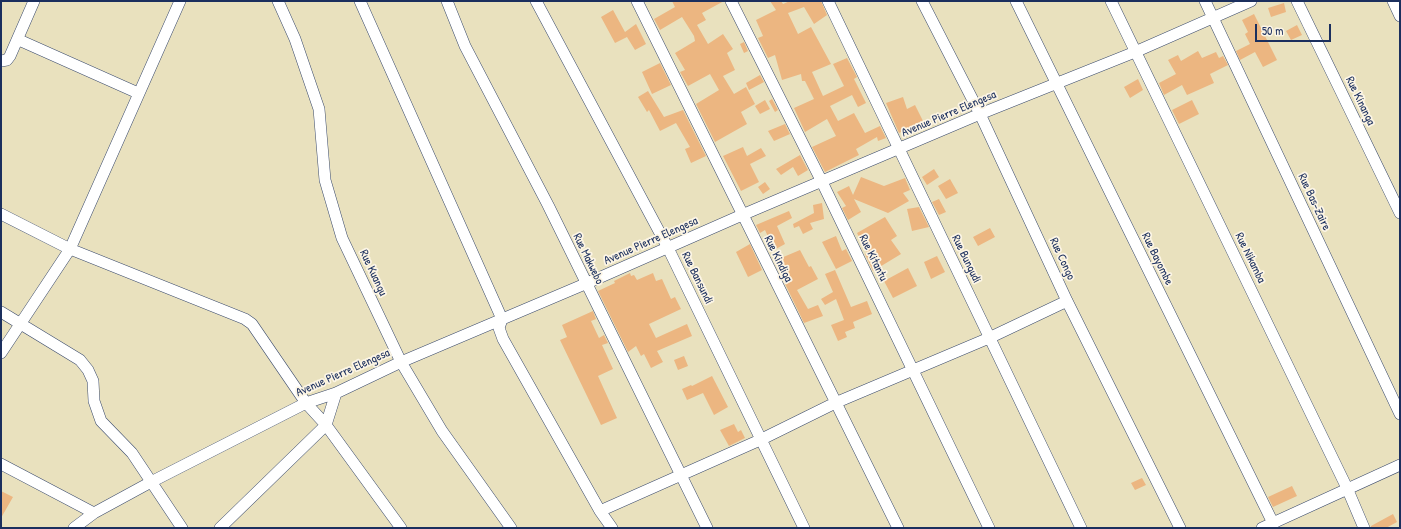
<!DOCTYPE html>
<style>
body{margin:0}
#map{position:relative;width:1401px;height:529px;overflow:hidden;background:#e9e1be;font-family:"Patrick Hand",sans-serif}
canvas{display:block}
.frame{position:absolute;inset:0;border:2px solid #1b2f5e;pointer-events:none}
.scale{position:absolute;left:1255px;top:24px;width:76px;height:18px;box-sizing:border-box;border:2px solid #1b2f5e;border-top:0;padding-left:5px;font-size:12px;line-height:14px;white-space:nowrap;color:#1b2f5e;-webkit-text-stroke:3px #fcf5e5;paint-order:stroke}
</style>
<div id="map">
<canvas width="1401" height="529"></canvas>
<div class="frame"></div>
<div class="scale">50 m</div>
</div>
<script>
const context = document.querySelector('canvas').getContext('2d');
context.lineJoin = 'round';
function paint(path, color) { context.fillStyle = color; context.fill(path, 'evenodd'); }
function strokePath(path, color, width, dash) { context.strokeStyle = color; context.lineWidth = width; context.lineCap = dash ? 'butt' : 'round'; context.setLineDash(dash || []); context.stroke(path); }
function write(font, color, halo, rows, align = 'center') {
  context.font = font + ' "Patrick Hand",sans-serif'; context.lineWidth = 3.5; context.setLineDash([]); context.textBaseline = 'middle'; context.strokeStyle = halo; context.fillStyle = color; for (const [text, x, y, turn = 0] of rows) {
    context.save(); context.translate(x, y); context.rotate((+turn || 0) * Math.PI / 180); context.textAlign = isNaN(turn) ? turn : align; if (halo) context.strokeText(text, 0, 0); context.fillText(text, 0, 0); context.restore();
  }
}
paint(new Path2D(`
 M672,1H724L702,13L706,20L697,25L708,44L723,34L733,49L727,53L735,70L723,76L734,94L746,87L755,104L741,112L747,124L715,142L696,104L719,90L710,74L688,86L680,72L685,70L675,53L695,41L694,36L682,17L660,30L654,19L675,7Z
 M770,1H781L783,4L790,1H821L827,15L814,24L804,7L788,13L798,34L811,27L831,64L812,72L823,96L844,86L833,64L847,58L857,77L854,79L866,103L858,107L852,95L830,106L838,121L854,113L865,133L880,126L886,138L878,141L877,137L856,149L859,155L825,172L812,147L836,136L827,119L805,132L794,108L814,99L805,81H802L801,74L782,80L775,55L768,58L758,38L763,36L756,20L776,10Z
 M1284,3L1286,12L1271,17L1268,8Z
 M613,10L625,32L636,24L646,44L635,50L627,37L615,43L601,17Z
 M1254,14L1277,60L1263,67L1255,52L1240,60L1236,51L1250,44L1245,34L1248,32L1242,20Z
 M1297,25L1302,35L1291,40L1286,31Z
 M744,42L748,51L744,53L740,44Z
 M1198,51L1202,58L1216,52L1219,58L1223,56L1228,65L1210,74L1214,83L1187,95L1182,85L1164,95L1159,83L1176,74L1168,60L1178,55L1181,61Z
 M660,63L671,85L652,94L642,72Z
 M760,75L764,82L749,90L746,83Z
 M1138,79L1143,90L1130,98L1124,87Z
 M648,91L664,117L683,110L706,156L691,163L685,149L690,147L676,123L660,131L649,110L647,112L638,97Z
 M903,97L907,109L915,105L923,121L899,133L886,103Z
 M772,99L778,110L775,112L769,101Z
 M765,100L770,109L760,114L755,106Z
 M1192,100L1199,114L1179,124L1172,110Z
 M785,124L790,134L774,141L768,131Z
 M743,147L747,156L761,148L766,156L750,164L759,182L741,191L723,156Z
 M800,155L808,170L798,176L793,167L781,175L776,169Z
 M934,169L939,177L927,185L922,177Z
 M861,177L884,186L905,178L910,190L903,193L909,201L888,213L854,199L861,212L848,220L842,208L846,206L837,192L849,186L853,195Z
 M950,179L958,193L946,199L938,186Z
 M765,182L770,189L763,194L758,187Z
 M939,199L946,212L939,215L932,202Z
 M822,203L824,219L810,223L813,229L803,234L799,226L794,228L793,224L814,213L813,205Z
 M919,207L929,227L912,231L907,209Z
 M789,211L792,218L777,226L785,244L774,250L765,230L760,233L756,225Z
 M885,217L897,236L891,240L901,254L873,271L865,254L867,253L857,233Z
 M990,228L995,237L978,246L973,237Z
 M836,236L842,251L846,249L852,261L836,269L822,242Z
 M750,244L762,270L748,277L736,252Z
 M800,250L809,267L811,266L818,279L797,290L808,309L818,305L823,316L804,323L774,261Z
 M937,256L945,272L931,279L924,262Z
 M908,268L917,286L893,298L884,281Z
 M835,270L851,307L867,301L872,314L853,322L855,328L845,332L847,337L838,341L831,325L844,320L836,299L825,305L821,299L833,292L825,274Z
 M630,273L631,276L634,275L637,280L653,273L656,281L662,279L671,299L675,297L681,309L649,324L656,338L687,324L692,336L657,351L663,362L651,368L644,354L641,356L636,346L628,352L598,291L615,283L614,281Z
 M593,311L596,319L591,321L599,338L604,335L608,343L602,345L613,369L598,376L617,418L601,425L560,340L567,337L562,325Z
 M684,356L688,366L678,370L674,360Z
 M712,376L728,407L714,415L703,393L687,400L682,389L691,385L692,386Z
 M734,424L738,432L741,430L745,438L729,446L720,430Z
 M1142,478L1146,485L1135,490L1131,483Z
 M1292,486L1297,496L1273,507L1268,497Z
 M1,491L13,497L1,518Z
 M1393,514L1397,522L1386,528H1371V526Z`), '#ecb681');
const minor = new Path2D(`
 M278,1L295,39L319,109L325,180L342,238L401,362L442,431L511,528
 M360,1L502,319L499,328L503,339L600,511L612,528
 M447,1L465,46L548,205L707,528
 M536,1L668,248L804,528
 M637,1L898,528
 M731,1L822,182L989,528
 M828,1L1081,528
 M922,1L980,114L1067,301L1180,528
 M1016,1L1273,523V528
 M1111,1L1347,488L1364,528
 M1205,1L1400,414
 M1297,1L1400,213
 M1393,1L1400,16
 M19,40L138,93
 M1,61L7,60L10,56L34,1
 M1,214L70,249L245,319L252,324L306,403L326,425L401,528
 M1,312L80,360L88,370L93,381L94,401L101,421L132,453L182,528
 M1,353L70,249L180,1
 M1,464L94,513
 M600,511L760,440L835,403L989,338L1067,301
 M74,528L94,513L151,482L306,403L336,393L401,362L585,284L742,215L980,114L1135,52L1251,1
 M220,528L326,425L336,393
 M1262,528L1400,465`);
strokePath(minor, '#3a4a6c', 12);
strokePath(minor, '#fff', 11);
write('12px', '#1b2f5e', '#fcf5e5', [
 ["Rue Kinanga",1360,101,64],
 ["Avenue Pierre Elengesa",949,114,-23],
 ["Rue Bas-Zaire",1314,202,65],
 ["Avenue Pierre Elengesa",651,241,-24],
 ["Rue Kitantu",873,258,64],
 ["Rue Nikamba",1250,258,64],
 ["Rue Makwebo",588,259,64],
 ["Rue Kindiga",778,259,64],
 ["Rue Bungudi",966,259,64],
 ["Rue Congo",1062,259,65],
 ["Rue Bayombe",1157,259,64],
 ["Rue Kuangu",373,273,65],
 ["Rue Bansundi",697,278,64],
 ["Avenue Pierre Elengesa",343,373,-24]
]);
</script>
